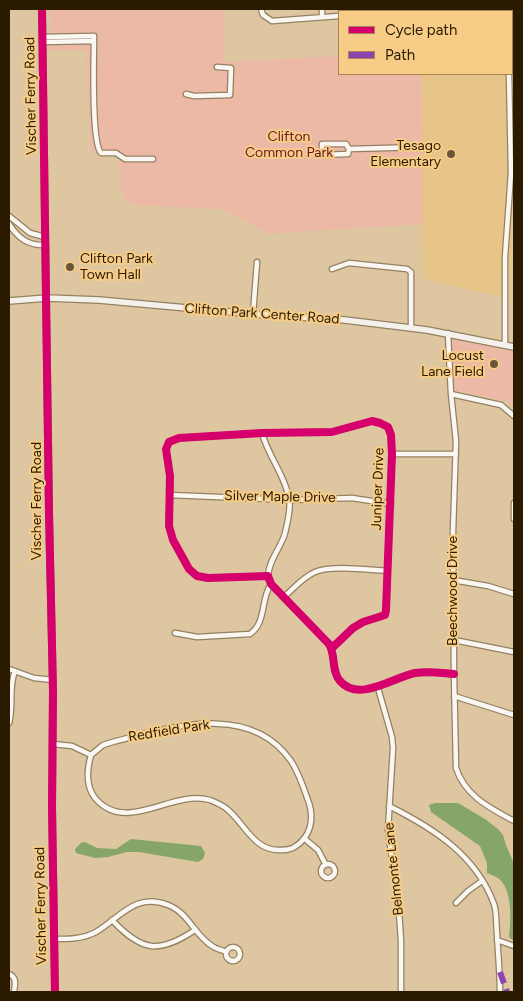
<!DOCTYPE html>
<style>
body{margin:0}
#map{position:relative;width:523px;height:1001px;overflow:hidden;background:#ddc6a0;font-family:Figtree,sans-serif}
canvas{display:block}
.frame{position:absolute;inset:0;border:10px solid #2a1a00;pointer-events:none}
.legend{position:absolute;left:338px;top:10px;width:175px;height:65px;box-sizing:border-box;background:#f6cc87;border:1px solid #a48551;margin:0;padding:6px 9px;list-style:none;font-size:15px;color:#2a1a00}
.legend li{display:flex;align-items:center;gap:10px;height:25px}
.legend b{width:25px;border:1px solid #a48551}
</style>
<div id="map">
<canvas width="523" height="1001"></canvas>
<div class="frame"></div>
<ul class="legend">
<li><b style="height:6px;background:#d6006c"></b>Cycle path</li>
<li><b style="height:6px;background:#8e44ad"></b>Path</li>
</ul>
</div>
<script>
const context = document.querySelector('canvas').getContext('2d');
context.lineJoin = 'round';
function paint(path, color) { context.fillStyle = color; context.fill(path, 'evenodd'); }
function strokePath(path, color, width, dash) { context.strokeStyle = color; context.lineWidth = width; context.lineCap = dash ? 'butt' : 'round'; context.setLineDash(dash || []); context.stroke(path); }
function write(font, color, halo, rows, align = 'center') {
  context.font = font + ' Figtree,sans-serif'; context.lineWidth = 4; context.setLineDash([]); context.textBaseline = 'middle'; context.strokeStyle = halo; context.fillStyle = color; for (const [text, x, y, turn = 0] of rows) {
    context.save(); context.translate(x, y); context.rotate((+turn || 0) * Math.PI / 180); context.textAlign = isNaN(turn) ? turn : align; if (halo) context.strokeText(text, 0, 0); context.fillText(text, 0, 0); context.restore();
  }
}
paint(new Path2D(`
 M420,9H514V214L512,215L511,299L423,279L421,74H512V11H420Z`), '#e7c488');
paint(new Path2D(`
 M50,9H223L224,62L339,56V74H421L423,224L268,234L242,219L221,209L133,205L123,197L121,188L119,159L112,153L91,154L86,50L49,51Z
 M451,337L514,350V409L507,401L453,390Z`), '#ecb9a7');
paint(new Path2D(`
 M435,803H458L485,819L498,829L503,835L506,845L514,864V941L509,937C511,922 513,889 498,878C495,876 491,875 487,873V863L480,846L431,812L429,805Z
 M131,839L201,846L205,853L203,859L198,862L139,852H127L108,857L95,858L76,853L75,849L81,843L85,842L97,848L116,849Z`), '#85a569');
const street = new Path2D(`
 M261,9L263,15L272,21L339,16
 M322,9V17
 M507,9V11
 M380,11L383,9
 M43,37L94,36C94,56 91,142 101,153H116L125,159H153
 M43,42L94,41
 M186,94L194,96L230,95L231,68L217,67
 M349,149L346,144H322V155L348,154L349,149L423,147L426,149
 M9,216L30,233L45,237
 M9,224C18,238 28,246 46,245
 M332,269L349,263L407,269L411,272V327
 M253,314L257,262
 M448,333L451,394L456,441L453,531L454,674L456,768C465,796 490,808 514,821
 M505,345V257L511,173L509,74
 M451,394L501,405L514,416
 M262,433C268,456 285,475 289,498C291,506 287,525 285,533C281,548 269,559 268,576
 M392,454H456
 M170,495L290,500L352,498L391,504
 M514,503V519
 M453,580L488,586L514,594
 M284,597C294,588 303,577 315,572C331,565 369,570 387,571
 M175,633L197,637L250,634C267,622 260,600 271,584
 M454,640L514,652
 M332,648L353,628L363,622L385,615L386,610L392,454L391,435L388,427L380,423L372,421L332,432L262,433L179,438L169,442L166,449L170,476L169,526L173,540L189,569L197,576L208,578L268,576L271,584L329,644C336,655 331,671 340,681C359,703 394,677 415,673C428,671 441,673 454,674
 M9,669L34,678L53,680
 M378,688L392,737L393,748L388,830L399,911L401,941V992
 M454,696L514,715
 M9,723C14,704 8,689 15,671
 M53,744L72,746L91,755L103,745L116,741C173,727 250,702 291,761C299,773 304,789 309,803C314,819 311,836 296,846C291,850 285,850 278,850C254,850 244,823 227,809C222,805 215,802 210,800C172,789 126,835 95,798C85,785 87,769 91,755
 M389,806C433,828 476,855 494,904C497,913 496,925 497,934C498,954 500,973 500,992
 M305,839L318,850L326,865
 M321 871a7 7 0 1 1 14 0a7 7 0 1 1-14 0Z
 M456,903L468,891L482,881
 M112,920C142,952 159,954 195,930
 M54,939C69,939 83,939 96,932C120,918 135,892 168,905C189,913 194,935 212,946C216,949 222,950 226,952
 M497,940L514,946
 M226 954a7 7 0 1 1 14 0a7 7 0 1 1-14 0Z
 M9,974C17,977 15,985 14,992`);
const secondary = new Path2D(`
 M42,9L49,512L53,691L52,807L55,992
 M9,301L47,298L99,300L253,314L345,320L427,330L514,347`);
strokePath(street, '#938161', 7);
strokePath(secondary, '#938161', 8);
strokePath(street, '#faf6f1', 4.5);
strokePath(secondary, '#f4f1ec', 5.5);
strokePath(new Path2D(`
 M500,972L507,992`), '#8e44ad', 6, [12, 6]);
strokePath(new Path2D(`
 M42,9L49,512L53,691L52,807L55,992
 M332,648L353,628L363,622L385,615L386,610L392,454L391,435L388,427L380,423L372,421L332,432L262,433L179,438L169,442L166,449L170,476L169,526L173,540L189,569L197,576L208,578L268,576L271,584L329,644C336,655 331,671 340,681C359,703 394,677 415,673C428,671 441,673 454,674`), '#d6006c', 8);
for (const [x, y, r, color] of [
 [451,154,5,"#695638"],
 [70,267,5,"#695638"],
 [494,364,5,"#695638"]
]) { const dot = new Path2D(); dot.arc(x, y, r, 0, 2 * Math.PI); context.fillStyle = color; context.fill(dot); strokePath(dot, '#f6cc87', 2); }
write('14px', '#2a1a00', '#f6cc87', [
 ["Vischer Ferry Road",31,96,-91],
 ["Clifton Park Center Road",262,314,4],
 ["Juniper Drive",378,489,-88],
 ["Silver Maple Drive",280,497,1],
 ["Vischer Ferry Road",37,501,-90],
 ["Beechwood Drive",453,591,-90],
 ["Redfield Park",169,731,-9],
 ["Belmonte Lane",394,869,-96],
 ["Vischer Ferry Road",41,906,-91]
]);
write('14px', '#68131e', '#f6cc87', [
 ["Clifton",289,137],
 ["Common Park",289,153]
]);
write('14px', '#2a1a00', '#f6cc87', [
 ["Tesago",441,146],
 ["Elementary",441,162],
 ["Clifton Park",80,259,"left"],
 ["Town Hall",80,275,"left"],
 ["Locust",484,356],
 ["Lane Field",484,372]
], 'right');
</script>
